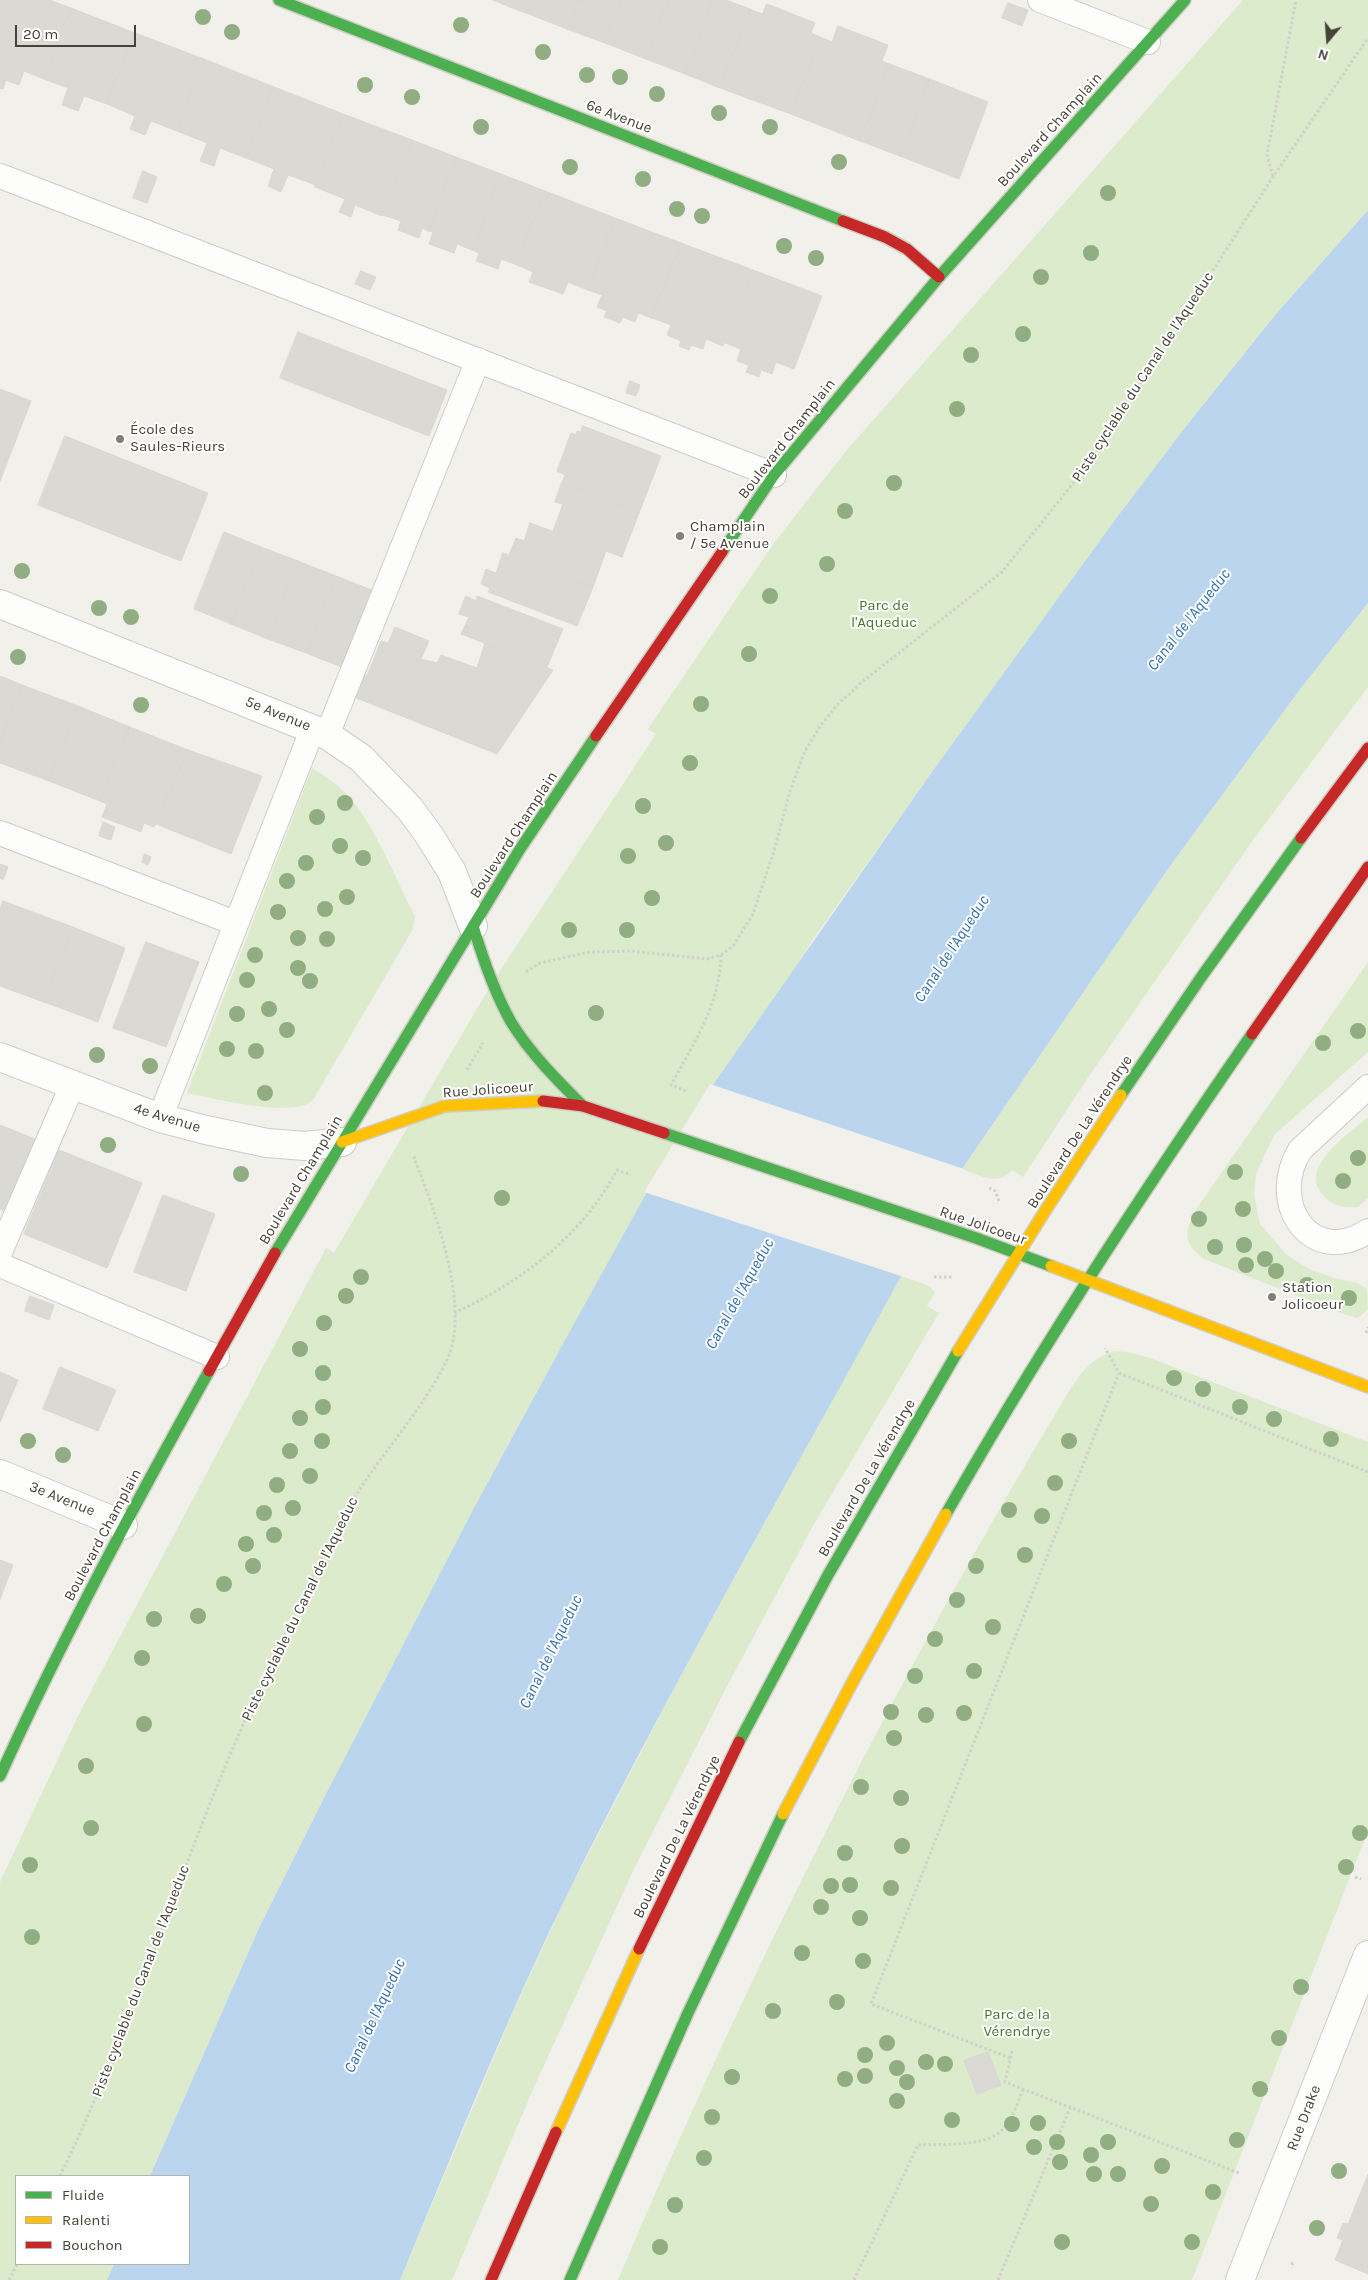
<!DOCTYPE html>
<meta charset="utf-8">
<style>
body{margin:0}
#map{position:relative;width:1368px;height:2280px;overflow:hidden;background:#f1f0eb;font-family:Karla,sans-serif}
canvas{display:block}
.legend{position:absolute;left:15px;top:2175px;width:175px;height:90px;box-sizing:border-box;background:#fff;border:1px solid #b5b3af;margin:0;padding:6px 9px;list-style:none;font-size:15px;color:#474237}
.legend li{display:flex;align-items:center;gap:10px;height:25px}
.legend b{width:25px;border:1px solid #b5b3af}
.north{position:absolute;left:1303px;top:15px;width:50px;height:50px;-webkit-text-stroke:4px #fff;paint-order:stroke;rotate:198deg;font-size:14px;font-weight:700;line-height:20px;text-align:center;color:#474237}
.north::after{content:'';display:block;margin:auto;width:18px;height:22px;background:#474237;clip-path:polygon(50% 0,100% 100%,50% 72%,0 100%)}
.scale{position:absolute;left:15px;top:25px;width:121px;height:22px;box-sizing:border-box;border:2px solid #474237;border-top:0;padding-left:6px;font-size:15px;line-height:18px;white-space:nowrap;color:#474237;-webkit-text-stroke:4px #fff;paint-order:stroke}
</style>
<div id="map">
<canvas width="1368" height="2280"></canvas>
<ul class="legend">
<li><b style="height:6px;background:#4caf50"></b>Fluide</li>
<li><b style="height:6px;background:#ffc107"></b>Ralenti</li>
<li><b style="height:6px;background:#c62828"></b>Bouchon</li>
</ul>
<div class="north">N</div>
<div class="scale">20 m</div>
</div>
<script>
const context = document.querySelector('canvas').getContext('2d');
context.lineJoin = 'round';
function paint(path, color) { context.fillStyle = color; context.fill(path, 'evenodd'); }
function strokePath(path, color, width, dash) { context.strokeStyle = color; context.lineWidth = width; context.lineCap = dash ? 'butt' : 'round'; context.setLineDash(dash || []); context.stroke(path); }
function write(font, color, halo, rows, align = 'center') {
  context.font = font + ' Karla,sans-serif'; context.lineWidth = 4; context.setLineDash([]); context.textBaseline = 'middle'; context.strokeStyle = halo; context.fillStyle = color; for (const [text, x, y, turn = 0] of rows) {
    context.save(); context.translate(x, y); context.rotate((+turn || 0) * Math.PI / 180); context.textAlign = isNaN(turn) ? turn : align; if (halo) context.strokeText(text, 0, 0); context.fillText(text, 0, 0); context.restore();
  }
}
paint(new Path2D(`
 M1243,0H1368V210L1276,314L1187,425L929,776L814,938L565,1340L475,1506L259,1928L150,2176H16V2264H114L107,2280H0V1882L79,1714L326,1248L334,1253L492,983L656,734L648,729L774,543L846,451Z
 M1368,603V687L1255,837L1087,1079L1023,1177L1012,1170C998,1187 980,1175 962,1169L1170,866L1301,688Z
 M312,768C326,777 340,786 351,799C377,830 396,880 415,916L413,929L313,1100C295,1119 212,1098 187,1093Z
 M1368,962V1052L1274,1135L1256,1174L1254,1195L1260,1224L1287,1255L1309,1269L1334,1278L1357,1283L1367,1289L1368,1309L1358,1318L1346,1315L1204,1259C1181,1242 1185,1231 1197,1208Z
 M1368,1117V1198L1358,1207C1344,1208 1332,1206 1323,1195C1298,1167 1349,1134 1368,1117Z
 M901,1276L929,1286L935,1292L927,1306L939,1313L814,1524L726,1688L634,1869L534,2087L452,2280H400L513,2012L567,1895L682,1673Z
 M1113,1351L1127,1352L1150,1358L1368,1442V1831L1192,2280H618C748,1974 896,1678 1068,1393C1082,1371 1089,1361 1113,1351Z`), '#dcebcc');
paint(new Path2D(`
 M1368,210V603L1301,688L1170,866L962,1169L930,1223C809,1447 681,1665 568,1893C506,2019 454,2150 400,2280H107L114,2264H189V2176H150L259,1928L325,1796L475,1506L565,1340L647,1192L713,1085L929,776L1115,520L1187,425L1276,314Z`), '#bcd5ee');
paint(new Path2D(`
 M710,1084L964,1169L904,1277L644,1192Z`), '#f1f0eb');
const building = new Path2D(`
 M0,0H49L71,8L44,79L24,71L19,85L6,80L3,89L0,88Z
 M493,0H531L526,13Z
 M531,0H578L567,29L526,13Z
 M578,0H622L605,43L567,29Z
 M622,0H669L646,59L605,43Z
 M669,0H713L685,74L646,59Z
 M713,0H726L750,9L720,88L685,74Z
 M1008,3L1028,10L1022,26L1002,18Z
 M767,4L815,23L811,33L820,37L791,114L720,88L750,9L762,14Z
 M71,8L135,33L107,104L84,96L78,111L62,105L68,88L44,79Z
 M838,26L888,45L882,61L889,64L860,141L791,114L820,37L832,42Z
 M135,33L204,59L177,131L151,121L145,135L130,129L135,116L107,104Z
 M204,59L274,87L246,158L220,148L214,166L200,161L207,143L177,131Z
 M889,64L930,79L900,156L860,141Z
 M930,79L988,102L959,179L900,156Z
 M274,87L343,114L316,185L288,175L281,192L268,186L274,169L246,158Z
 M343,114L412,140L382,216L355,205L351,217L339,212L345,199L315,187Z
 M412,140L456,157L428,231L422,228L419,238L398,230L401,221L383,215Z
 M456,157L501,174L472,250L457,244L454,253L429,244L433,232L428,231Z
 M143,171L157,177L147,203L133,198Z
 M501,174L545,191L517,265L501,259L498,269L476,261L479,253L472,250Z
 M545,191L615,218L588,290L568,282L563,294L529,282L533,272L517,265Z
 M615,218L681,243L652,318L638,313L635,322L623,317L620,323L604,317L607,311L597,307L602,295L588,290Z
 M681,243L753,270L723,346L706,339L703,349L691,345L689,350L679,346L681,341L667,335L671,325L652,318Z
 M753,270L822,296L794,369L776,362L772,374L761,370L759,377L746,372L749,365L737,361L741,349L725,343Z
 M361,271L376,277L370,290L355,284Z
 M298,332L447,390L429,436L280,378Z
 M630,381L640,385L636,396L626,393Z
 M0,389L31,401L0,481Z
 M583,426L661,456L639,513L562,483L565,475L557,471L571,433L576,435L577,431L581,432Z
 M65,436L208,493L181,561L38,505Z
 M562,483L639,513L622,557L553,531L563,504L555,502Z
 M530,523L606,551L593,587L509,555L516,538L524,541Z
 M224,532L261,547L231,624L194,609Z
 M261,547L298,561L268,639L231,624Z
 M503,553L593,587L577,626L488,592L490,588L481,584L486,569L496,573Z
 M298,561L336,576L306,653L268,639Z
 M336,576L374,591L344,668L306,653Z
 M466,596L476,601L477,596L563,629L547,667L461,634L469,617L459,614Z
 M395,627L429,641L421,659L437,663L441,655L477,668L485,643L553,670L497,754L354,697L363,674L367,676L381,641L388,643Z
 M0,676L22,685L0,743Z
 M22,685L78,706L49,781L0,763V743Z
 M78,706L130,727L100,801L49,781Z
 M130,727L188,750L156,824L154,827L144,823L141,832L102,817L107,804L100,801Z
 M188,750L262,776L231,854L156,824Z
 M103,822L115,827L111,840L99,836Z
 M145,854L151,857L148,865L142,862Z
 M0,864L8,867L3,880L0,878Z
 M3,901L73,927L44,1002L0,986V909Z
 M73,927L125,948L98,1022L44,1002Z
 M146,942L199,962L166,1047L113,1028Z
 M0,1125L35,1139L6,1212L0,1209Z
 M59,1150L142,1183L107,1268L24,1234Z
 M163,1195L215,1214L186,1291L134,1272Z
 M30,1296L54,1305L49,1320L25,1311Z
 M60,1367L116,1390L98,1431L43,1409Z
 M0,1372L18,1380L0,1422Z
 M0,1560L13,1565L0,1599Z
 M988,2052L1001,2085L977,2094L964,2061Z
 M1368,2175V2210L1356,2205Z
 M1356,2205L1368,2210V2274L1335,2260L1343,2240L1337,2238L1343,2223L1348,2224Z`);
paint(building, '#dbd9d3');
strokePath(building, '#d9d7d1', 1);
const lane = new Path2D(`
 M1040,0L1148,42
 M0,176L774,475
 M327,735L478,360
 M0,833L235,923
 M1368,1087L1300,1150C1267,1204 1312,1268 1368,1231
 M160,1118L313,728
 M0,1252L72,1086
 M0,1265L217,1357`);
const street = new Path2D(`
 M0,604L327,735L361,758L410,809L429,835L452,872L473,926
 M0,1057L160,1118L206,1130L267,1143L305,1146L342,1142
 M0,1474L123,1525
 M1240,2280L1368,1955`);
const fast = new Path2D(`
 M279,0L843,221
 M722,552L774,475L939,277L1185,0
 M473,926C483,959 494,992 511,1022C530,1053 557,1080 583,1106
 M1121,1095L1202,976L1301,838
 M664,1133L976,1238L1051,1266
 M275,1253L520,849L596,736
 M946,1514C1040,1349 1144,1190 1252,1034
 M739,1742L828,1575L958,1351
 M0,1776C63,1637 135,1504 209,1371
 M570,2280L688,2013L783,1814`);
const slow = new Path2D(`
 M342,1142L445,1106L543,1101
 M1051,1266L1368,1387
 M958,1351L1045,1211L1121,1095
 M783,1814L852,1683L946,1514
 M556,2132L639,1949`);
const jam = new Path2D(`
 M843,221L885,237L907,249L939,277
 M596,736L722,552
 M1301,838L1368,748
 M1252,1034L1368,867
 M543,1101L583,1106L664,1133
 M209,1371L275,1253
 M639,1949L739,1742
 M491,2280L556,2132`);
strokePath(lane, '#cdccc7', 26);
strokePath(street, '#cdccc7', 30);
strokePath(fast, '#d0cdc2', 14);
strokePath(slow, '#d0cdc2', 14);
strokePath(jam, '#d0cdc2', 14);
strokePath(new Path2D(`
 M1273,176L1267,155L1296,0
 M526,972L540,963L590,952L631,951L707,959L721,955L733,946L753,914L774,851L790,791L805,751L819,728L837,705L862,682L1002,572L1087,466L1273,177L1368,38
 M467,1070L483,1043
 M686,1091L671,1085C694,1043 720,1004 721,955
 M989,1188L995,1191L999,1201
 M934,1277H952
 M454,1313C520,1283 582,1236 617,1170L631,1175
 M1366,1333L1368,1327
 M1119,1373L1368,1472
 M1355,1877L1361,1879
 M1012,2051L1005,2082L1239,2173
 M1010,2058L871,2004L1119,1373L1105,1348
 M60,2176C116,2061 157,1939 204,1819C245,1713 296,1609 348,1508C378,1457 421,1413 447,1360C472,1308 434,1208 414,1158L416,1155
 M1291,2264L1294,2263
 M9,2280L17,2264
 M854,2280L918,2145C940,2144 985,2147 1001,2131C1012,2120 1017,2104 1023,2090
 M998,2280L1070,2108`), '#d1d0cb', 3, [2.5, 2.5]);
strokePath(lane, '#fdfdfc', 24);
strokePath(street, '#fdfdfc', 28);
strokePath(fast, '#4caf50', 11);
strokePath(slow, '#ffc107', 11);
strokePath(jam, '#c62828', 11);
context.fillStyle = '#90ae81';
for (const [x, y] of [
 [203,17],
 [461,25],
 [232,32],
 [543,52],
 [587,75],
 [620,77],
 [365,85],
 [657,94],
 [412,97],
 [719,113],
 [481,127],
 [770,127],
 [839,162],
 [570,167],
 [643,179],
 [1108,193],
 [677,209],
 [702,216],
 [784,246],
 [1091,253],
 [816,258],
 [1041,277],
 [1023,334],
 [971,355],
 [957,409],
 [894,483],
 [845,511],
 [827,564],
 [22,571],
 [770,596],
 [99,608],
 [131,617],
 [749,654],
 [18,657],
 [701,704],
 [141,705],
 [690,763],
 [345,803],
 [643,806],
 [317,817],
 [666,843],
 [340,846],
 [628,856],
 [363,858],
 [306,863],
 [287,881],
 [347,897],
 [652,898],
 [325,909],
 [278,912],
 [569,930],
 [627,930],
 [298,938],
 [327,939],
 [255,955],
 [298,968],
 [247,980],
 [310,981],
 [269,1009],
 [596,1013],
 [237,1014],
 [287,1030],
 [1358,1031],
 [1323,1043],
 [227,1049],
 [256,1051],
 [97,1055],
 [150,1066],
 [265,1093],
 [108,1145],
 [1358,1158],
 [1235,1172],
 [241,1174],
 [1343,1181],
 [502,1198],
 [1243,1209],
 [1199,1219],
 [1244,1245],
 [1215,1247],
 [1265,1259],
 [1246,1265],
 [1276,1271],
 [361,1277],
 [1307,1285],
 [346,1296],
 [1349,1298],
 [324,1323],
 [300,1349],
 [323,1373],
 [1174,1378],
 [1203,1389],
 [323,1407],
 [1240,1407],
 [300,1418],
 [1274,1419],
 [1331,1439],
 [28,1441],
 [322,1441],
 [1069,1441],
 [290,1451],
 [63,1455],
 [310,1476],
 [1055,1483],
 [277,1485],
 [293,1508],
 [1009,1510],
 [264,1513],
 [1042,1516],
 [274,1535],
 [246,1544],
 [1025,1555],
 [253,1566],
 [976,1566],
 [224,1584],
 [957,1600],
 [198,1616],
 [154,1619],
 [993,1627],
 [935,1639],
 [142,1658],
 [974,1671],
 [915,1676],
 [891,1712],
 [964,1713],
 [926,1715],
 [144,1724],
 [894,1738],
 [86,1766],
 [861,1787],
 [901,1798],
 [91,1828],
 [1360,1833],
 [902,1846],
 [845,1853],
 [30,1865],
 [1346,1867],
 [850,1885],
 [831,1886],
 [891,1888],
 [821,1907],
 [860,1918],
 [32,1937],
 [802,1953],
 [863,1961],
 [1301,1987],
 [837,2002],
 [773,2011],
 [1279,2038],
 [887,2043],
 [865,2055],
 [926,2062],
 [945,2064],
 [897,2068],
 [865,2076],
 [732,2077],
 [845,2079],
 [907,2082],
 [1260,2089],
 [897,2101],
 [712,2117],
 [952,2120],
 [1038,2123],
 [1012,2124],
 [1237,2140],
 [1057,2142],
 [1108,2142],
 [1034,2147],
 [1091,2155],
 [704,2158],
 [1060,2162],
 [1162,2166],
 [1339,2171],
 [1094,2174],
 [1118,2174],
 [1213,2192],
 [1151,2204],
 [675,2205],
 [1317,2228],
 [1062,2242],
 [1192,2242],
 [660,2247]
]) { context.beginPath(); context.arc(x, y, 8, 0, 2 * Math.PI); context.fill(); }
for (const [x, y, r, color] of [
 [120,439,5,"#827f76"],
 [680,536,5,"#827f76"],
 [1272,1297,5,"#827f76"]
]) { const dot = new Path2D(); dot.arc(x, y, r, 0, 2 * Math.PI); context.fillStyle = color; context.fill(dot); strokePath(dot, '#fff', 2); }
write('15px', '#474237', '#fff', [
 ["6e Avenue",619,117,21],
 ["Boulevard Champlain",1050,130,-48],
 ["Piste cyclable du Canal de l'Aqueduc",1143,377,-57],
 ["Boulevard Champlain",787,439,-52],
 ["5e Avenue",278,714,22],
 ["Boulevard Champlain",514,835,-57],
 ["Rue Jolicoeur",488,1090,-4],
 ["4e Avenue",167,1118,17],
 ["Boulevard De La Vérendrye",1080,1132,-57],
 ["Boulevard Champlain",301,1180,-59],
 ["Rue Jolicoeur",983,1226,19],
 ["Boulevard De La Vérendrye",867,1478,-60],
 ["3e Avenue",62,1499,22],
 ["Boulevard Champlain",103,1535,-62],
 ["Piste cyclable du Canal de l'Aqueduc",300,1609,-64],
 ["Boulevard De La Vérendrye",677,1837,-64],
 ["Piste cyclable du Canal de l'Aqueduc",141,1981,-69],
 ["Rue Drake",1304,2118,-69]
]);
write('15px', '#474237', '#fff', [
 ["École des",130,430],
 ["Saules-Rieurs",130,447],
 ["Champlain",690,527],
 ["/ 5e Avenue",690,544],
 ["Station",1282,1288],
 ["Jolicoeur",1282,1305]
], 'left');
write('15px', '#41782b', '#fff', [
 ["Parc de",884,606],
 ["l'Aqueduc",884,623],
 ["Parc de la",1017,2015],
 ["Vérendrye",1017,2032]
]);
write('italic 16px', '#326fb1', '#fff', [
 ["Canal de l'Aqueduc",1189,620,-52],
 ["Canal de l'Aqueduc",952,949,-57],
 ["Canal de l'Aqueduc",740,1294,-61],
 ["Canal de l'Aqueduc",551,1652,-64],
 ["Canal de l'Aqueduc",375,2016,-65]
]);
</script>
